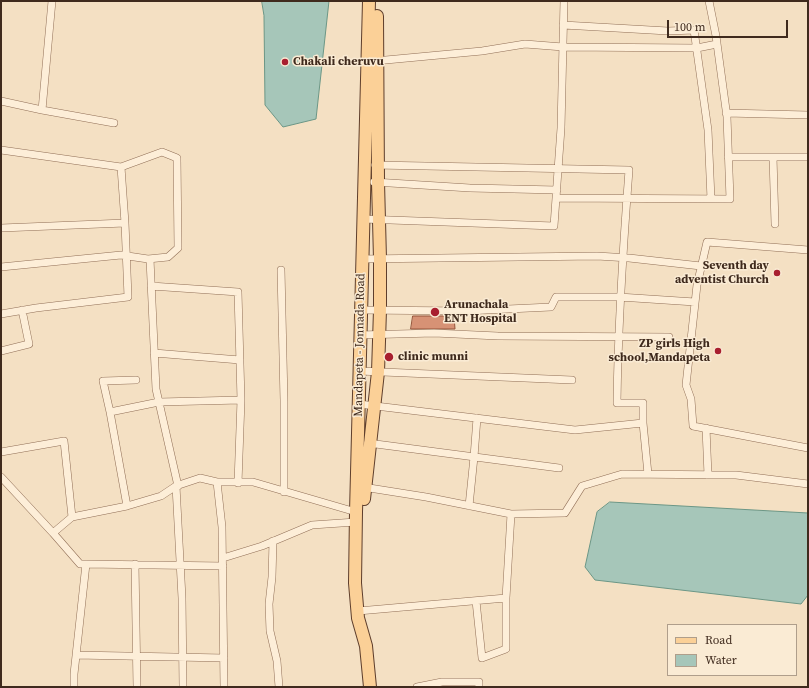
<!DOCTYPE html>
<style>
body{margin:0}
#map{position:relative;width:809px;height:688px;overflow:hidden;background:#f4e0c3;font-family:"Source Serif 4",serif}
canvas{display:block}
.frame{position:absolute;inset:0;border:2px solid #3f2a1d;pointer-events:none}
.legend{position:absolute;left:667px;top:624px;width:130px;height:52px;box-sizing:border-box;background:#faebd4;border:1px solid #af9e8b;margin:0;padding:5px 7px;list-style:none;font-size:12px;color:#3f2a1d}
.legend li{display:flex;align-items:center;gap:8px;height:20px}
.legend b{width:20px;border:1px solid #af9e8b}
.scale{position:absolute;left:667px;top:20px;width:121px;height:18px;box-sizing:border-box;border:2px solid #3f2a1d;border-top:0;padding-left:5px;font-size:12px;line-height:14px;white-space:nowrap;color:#3f2a1d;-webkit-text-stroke:3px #faebd4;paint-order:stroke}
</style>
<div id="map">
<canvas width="809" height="688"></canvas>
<div class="frame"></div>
<ul class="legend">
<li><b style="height:5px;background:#fbd097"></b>Road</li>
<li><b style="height:11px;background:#a6c6b9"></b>Water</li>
</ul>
<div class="scale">100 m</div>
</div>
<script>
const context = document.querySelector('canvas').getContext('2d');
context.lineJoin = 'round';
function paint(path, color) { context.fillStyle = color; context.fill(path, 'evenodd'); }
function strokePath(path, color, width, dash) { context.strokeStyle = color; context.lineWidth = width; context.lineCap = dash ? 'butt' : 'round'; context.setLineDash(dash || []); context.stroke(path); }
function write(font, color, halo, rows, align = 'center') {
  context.font = font + ' "Source Serif 4",serif'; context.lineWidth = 3; context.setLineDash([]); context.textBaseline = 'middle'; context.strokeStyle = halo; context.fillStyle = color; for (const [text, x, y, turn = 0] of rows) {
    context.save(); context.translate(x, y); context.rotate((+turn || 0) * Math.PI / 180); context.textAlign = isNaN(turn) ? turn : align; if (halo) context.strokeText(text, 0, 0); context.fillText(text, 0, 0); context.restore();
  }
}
const water = new Path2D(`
 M262,1H329L316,119L283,127L265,105L264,16Z
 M610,502L808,513V595L801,604L595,580L585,567L597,512Z`);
paint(water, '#a6c6b9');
strokePath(water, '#6b9686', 1);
const building = new Path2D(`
 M413,316H454L455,329H411Z`);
paint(building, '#d79275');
strokePath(building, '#94533a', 1);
const street = new Path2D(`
 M563,25L668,31L694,30L708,130L711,199
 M375,61L482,51L525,44L563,47L697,48L717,44
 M1,101L42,110L114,123
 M42,110L52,1
 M726,113L808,115
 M1,150L121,167L162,152L177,158L178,248L168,257L148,259L121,255L1,267
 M728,157H808
 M773,157L775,224
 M375,165L629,170C623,248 618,325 617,403H643V423
 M374,182L470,188L557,190
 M556,198L730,199L727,117L716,36L709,1
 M363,219L554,226L561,128L564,1
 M1,228L125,223L121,167
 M808,250L707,242L697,285L686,385L691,399L693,426L808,448
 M150,259L156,389L178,486
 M362,259L597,256L629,258L701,266
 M281,270L284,401V492
 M151,286L238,292L241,400
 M361,310L465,311L551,307L556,297H619L695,302
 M1,314L36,308L128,297L125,223
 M360,335L434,333L498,336L669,337
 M1,351L29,344L22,310
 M154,353L240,360
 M359,371L572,380
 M359,404L575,430L643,423L648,474
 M110,412L103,381L136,380
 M706,428L708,475
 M368,443L559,468
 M1,452L64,441L72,517
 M1,477L53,533L80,564H86L74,674V687
 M217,482L222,527L224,687
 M176,486L182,598L183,687
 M127,506L110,412L159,402L241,400L238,483
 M469,506L474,457L477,418
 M511,514L565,513L582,486L622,474L736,475L808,484
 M53,533L72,517L127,506L161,496L176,486L200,478L217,482H253L356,512
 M273,541L272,577L269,604L270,631L277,661L279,687
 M223,558L262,546L312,525L356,522
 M86,564L223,566
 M135,564L137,687
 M476,601L482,658L506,649V598
 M358,611L506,598L511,514L426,497L363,487
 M76,655L224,658
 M417,687L442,682H479V687`);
const primary = new Path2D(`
 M369,1L356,512L355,583L358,618L366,646L370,687
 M364,499L378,372L380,310V259L378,182L377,16`);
strokePath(street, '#916f57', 8);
strokePath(primary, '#5e3e2c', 14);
strokePath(street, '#fdeed8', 7);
strokePath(primary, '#fbd097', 12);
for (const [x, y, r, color] of [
 [285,62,4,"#a81f2f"],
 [777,273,4,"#a81f2f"],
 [435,312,5,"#a81f2f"],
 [718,351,4,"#a81f2f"],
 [389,357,5,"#a81f2f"]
]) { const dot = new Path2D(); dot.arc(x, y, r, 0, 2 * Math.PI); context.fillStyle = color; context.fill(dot); strokePath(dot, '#faebd4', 1.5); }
write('bold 12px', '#3f2a1d', '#faebd4', [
 ["Chakali cheruvu",293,62],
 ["Seventh day",769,266,"right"],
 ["adventist Church",769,280,"right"],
 ["Arunachala",444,305],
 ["ENT Hospital",444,319],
 ["ZP girls High",710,344,"right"],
 ["school,Mandapeta",710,358,"right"],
 ["clinic munni",398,357]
], 'left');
write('12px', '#3f2a1d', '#faebd4', [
 ["Mandapeta - Jonnada Road",360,345,-89]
]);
</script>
